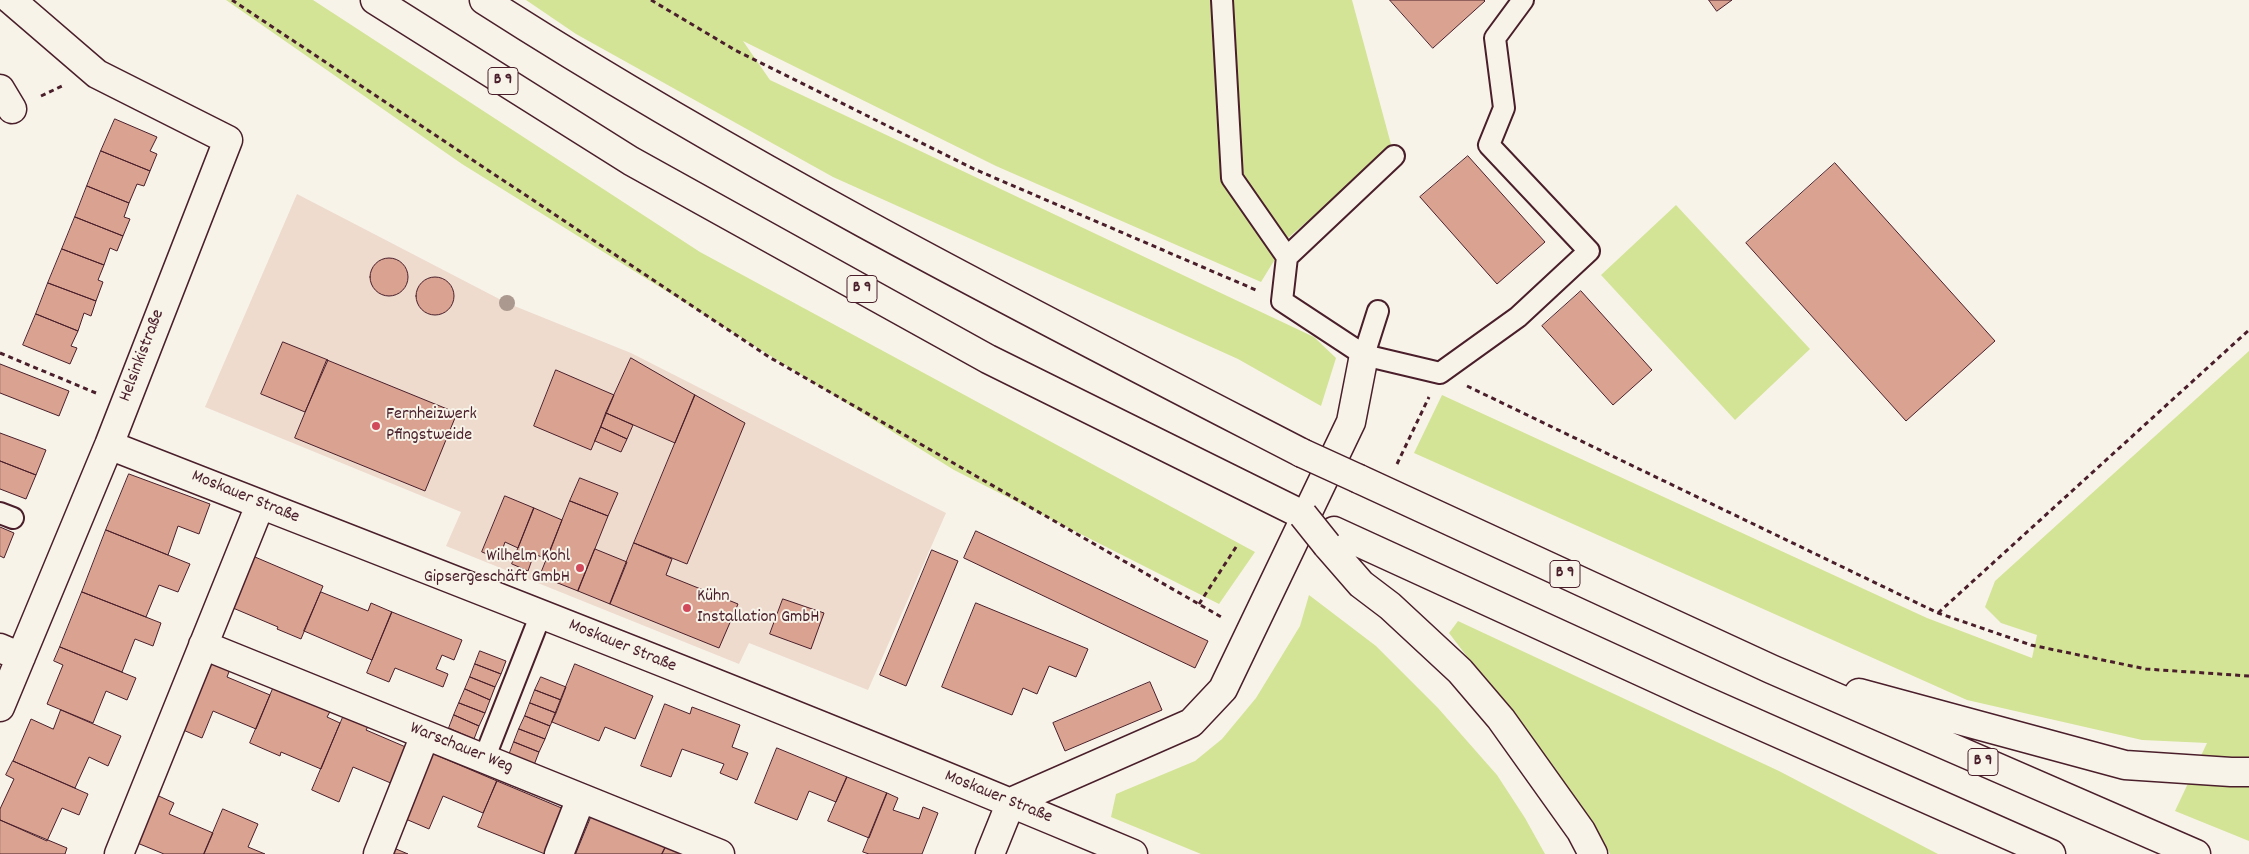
<!DOCTYPE html>
<meta charset="utf-8">
<style>
body{margin:0}
canvas{display:block;background:#f7f3e8}
</style>
<canvas width="2249" height="854"></canvas>
<script>
const context = document.querySelector('canvas').getContext('2d');
context.lineJoin = 'round';
function paint(path, color) { context.fillStyle = color; context.fill(path, 'evenodd'); }
function strokePath(path, color, width, dash) { context.strokeStyle = color; context.lineWidth = width; context.lineCap = dash ? 'butt' : 'round'; context.setLineDash(dash || []); context.stroke(path); }
function write(font, color, halo, rows, align = 'center') {
  context.font = font + ' Dekko,sans-serif'; context.lineWidth = 4; context.setLineDash([]); context.textBaseline = 'middle'; context.strokeStyle = halo; context.fillStyle = color; for (const [text, x, y, turn = 0] of rows) {
    context.save(); context.translate(x, y); context.rotate((+turn || 0) * Math.PI / 180); context.textAlign = isNaN(turn) ? turn : align; if (halo) context.strokeText(text, 0, 0); context.fillText(text, 0, 0); context.restore();
  }
}
paint(new Path2D(`
 M297,194L507,303L631,353L946,513L868,690L749,643L739,664L446,546L461,512L205,407Z`), '#eedbce');
paint(new Path2D(`
 M226,0H313L700,252L1255,552L1219,604L954,470L462,164Z
 M526,0H1352L1392,148L1288,238L1261,282L996,166L743,41L770,80L1314,337L1336,358L1321,406L1238,359L833,177L576,34Z
 M1676,205L1810,349L1735,420L1601,275Z
 M2249,351V841L2175,811L2207,743L2142,740L1967,700L1414,453L1442,395L1927,618L2032,658L2037,635L2001,623L1985,607L1995,581Z
 M1309,595L1376,646L1438,708L1497,775L1525,818L1545,854H1201L1111,817L1116,794L1195,761L1222,739L1256,698L1300,626Z
 M1458,621L1779,771L1938,854H1610L1592,820L1449,633Z`), '#d4e497');
const building = new Path2D(`
 M1390,0H1484L1485,1L1433,48Z
 M1709,0H1732L1717,11Z
 M115,119L157,137L150,151L157,154L150,171L101,151Z
 M101,151L150,171L144,186L137,184L129,203L87,186Z
 M1468,156L1545,242L1497,284L1420,197Z
 M1835,163L1995,341L1906,421L1746,243Z
 M87,186L129,203L124,217L130,219L123,236L75,217Z
 M75,217L123,236L117,251L110,248L104,265L62,249Z
 M62,249L104,265L98,280L103,282L96,301L48,283Z
 M370 277a19 19 0 1 1 38 0a19 19 0 1 1-38 0Z
 M416 296a19 19 0 1 1 38 0a19 19 0 1 1-38 0Z
 M48,283L96,301L91,316L84,313L78,331L36,314Z
 M1581,291L1652,370L1613,405L1542,326Z
 M36,314L78,331L71,346L77,348L70,364L23,345Z
 M283,342L328,360L305,412L261,394Z
 M631,358L695,395L675,443L606,413Z
 M327,360L457,413L425,491L295,438Z
 M0,364L69,391L59,416L0,393Z
 M556,370L614,395L591,450L534,426Z
 M695,395L745,423L687,564L634,543Z
 M606,413L633,425L627,439L601,427Z
 M601,427L627,439L621,452L595,441Z
 M0,433L46,450L36,475L0,461Z
 M0,461L36,475L26,499L0,489Z
 M129,474L210,504L199,534L178,526L168,555L106,530Z
 M580,478L618,493L608,516L570,501Z
 M505,496L534,508L518,548L505,542L499,559L482,552Z
 M570,501L608,516L578,591L540,576Z
 M534,508L562,520L547,559L534,554L528,571L512,564Z
 M0,527L14,533L4,558L0,556Z
 M106,530L190,564L178,592L159,585L146,617L82,592Z
 M976,531L1208,641L1195,668L964,558Z
 M634,543L672,559L666,575L738,604L719,648L610,604Z
 M595,549L627,562L610,604L578,591Z
 M932,550L958,561L906,686L880,675Z
 M255,557L323,586L301,639L277,629L278,627L233,608Z
 M82,592L161,623L153,646L135,639L122,672L60,647Z
 M321,592L368,611L371,603L392,612L372,660L304,631Z
 M783,599L824,613L811,649L770,634Z
 M976,603L1088,649L1076,677L1049,666L1037,694L1023,688L1012,715L942,687Z
 M392,612L462,640L454,660L442,655L436,669L448,674L443,687L395,668L389,682L367,673Z
 M60,647L136,678L127,700L106,691L93,723L47,704L63,665L54,661Z
 M480,651L506,661L501,674L475,664Z
 M205,658L230,669L227,677L270,695L256,729L213,711L202,738L176,727Z
 M475,664L501,674L495,687L470,677Z
 M575,664L653,696L635,739L605,727L599,741L552,722Z
 M470,677L495,687L490,700L465,689Z
 M541,677L566,687L561,700L535,690Z
 M1150,682L1162,710L1065,751L1053,723Z
 M275,684L332,708L327,717L340,723L321,769L281,752L280,756L250,743Z
 M465,689L490,700L485,713L459,703Z
 M535,690L561,700L556,713L530,703Z
 M459,703L485,713L479,726L454,715Z
 M530,703L556,713L550,726L525,716Z
 M665,704L690,714L692,707L740,725L732,747L748,753L737,780L720,773L724,764L682,749L671,777L641,766Z
 M61,710L121,736L108,766L89,757L75,788L13,761L31,719L53,729Z
 M344,715L369,725L366,730L408,748L393,784L353,767L339,802L312,790Z
 M454,715L479,726L474,739L449,728Z
 M525,716L550,726L545,739L519,729Z
 M519,729L545,739L539,752L514,742Z
 M514,742L539,752L534,765L509,755Z
 M777,748L847,777L836,802L809,791L797,820L755,803Z
 M429,752L497,781L483,813L443,796L429,829L401,817Z
 M13,761L88,794L79,815L62,808L47,841L0,820V809L14,779L6,775Z
 M847,777L887,793L869,838L828,821Z
 M497,781L564,809L545,854L478,827Z
 M150,792L174,803L169,814L213,833L204,854H164L130,840Z
 M887,793L898,798L893,810L919,819L923,807L938,813L922,854H869L863,852Z
 M223,809L258,824L248,847L265,854H204Z
 M592,815L666,846L662,854H576Z
 M0,820L67,848L65,854H0Z
 M389,846L408,854H386Z
 M666,846L686,854H662Z`);
paint(building, '#daa391');
strokePath(building, '#4a1f2b', 1);
const service = new Path2D(`
 M1222,0L1232,178L1287,257L1282,301L1364,355
 M1287,257L1394,156
 M1378,311L1364,355L1440,373L1518,317L1589,251L1489,145L1504,108L1495,38L1523,0
 M0,513L13,518
 M484,759L541,614`);
const minor = new Path2D(`
 M0,89L12,109
 M109,445C451,579 794,711 1133,854
 M203,645L720,854
 M0,648L21,657
 M0,707L109,445L228,140L97,74L11,0
 M1011,802L1191,723L1223,689L1351,422L1364,355
 M119,854L260,505
 M378,854L425,735
 M559,854L581,798
 M990,854L1011,802`);
const trunk = new Path2D(`
 M375,0L631,161L988,359L1303,515
 M484,0C746,168 1025,310 1302,453
 M1359,479L1771,669L2196,854
 M1334,531L1701,699L2051,854
 M1327,545L1361,584L1390,606L1460,671L1501,719L1581,831L1593,854
 M1859,693L2125,765L2231,772H2249`);
strokePath(service, '#4a1f2b', 24);
strokePath(minor, '#4a1f2b', 31);
strokePath(trunk, '#4a1f2b', 31);
strokePath(new Path2D(`
 M232,0L769,357L1223,618
 M651,0L735,50L974,169L1256,290
 M41,96L62,86
 M0,353L96,393
 M1467,386L1938,613L2031,645L2146,669L2249,676
 M1397,464L1429,397
 M1199,604L1238,544
 M1938,613L2249,330`), '#4a1f2b', 3, [5, 4]);
strokePath(service, '#f7f3e8', 20);
strokePath(minor, '#f7f3e8', 28);
strokePath(trunk, '#f7f3e8', 28);
const trunkBridge = new Path2D(`
 M1302,453L1359,479
 M1303,515L1327,545`);
strokePath(trunkBridge, '#4a1f2b', 31, []);
strokePath(trunkBridge, '#f7f3e8', 28);
context.fillStyle = '#ab998f';
for (const [x, y] of [
 [507,303]
]) { context.beginPath(); context.arc(x, y, 8, 0, 2 * Math.PI); context.fill(); }
for (const [x, y, r, color] of [
 [376,426,5,"#d1495b"],
 [580,568,5,"#d1495b"],
 [687,608,5,"#d1495b"]
]) { const dot = new Path2D(); dot.arc(x, y, r, 0, 2 * Math.PI); context.fillStyle = color; context.fill(dot); strokePath(dot, '#f7f3e8', 2); }
for (const [x, y, w] of [
 [503,81,30],
 [862,289,30],
 [1565,574,30],
 [1983,762,30]
]) { const box = new Path2D(); box.roundRect(x - w / 2, y - 13.5, w, 27, 4); context.fillStyle = '#f7f3e8'; context.fill(box); strokePath(box, '#4a1f2b', 1); }
write('bold 16px', '#4a1f2b', null, [
 ["B 9",503,81],
 ["B 9",862,289],
 ["B 9",1565,574],
 ["B 9",1983,762]
]);
write('18px', '#4a1f2b', '#f7f3e8', [
 ["Helsinkistraße",143,356,-69],
 ["Moskauer Straße",245,498,22],
 ["Moskauer Straße",622,647,22],
 ["Warschauer Weg",461,749,22],
 ["Moskauer Straße",998,798,22]
]);
write('18px', '#4a1f2b', '#f7f3e8', [
 ["Fernheizwerk",386,416],
 ["Pfingstweide",386,437],
 ["Wilhelm Kohl",570,558,"right"],
 ["Gipsergeschäft GmbH",570,579,"right"],
 ["Kühn",697,598],
 ["Installation GmbH",697,619]
], 'left');
</script>
